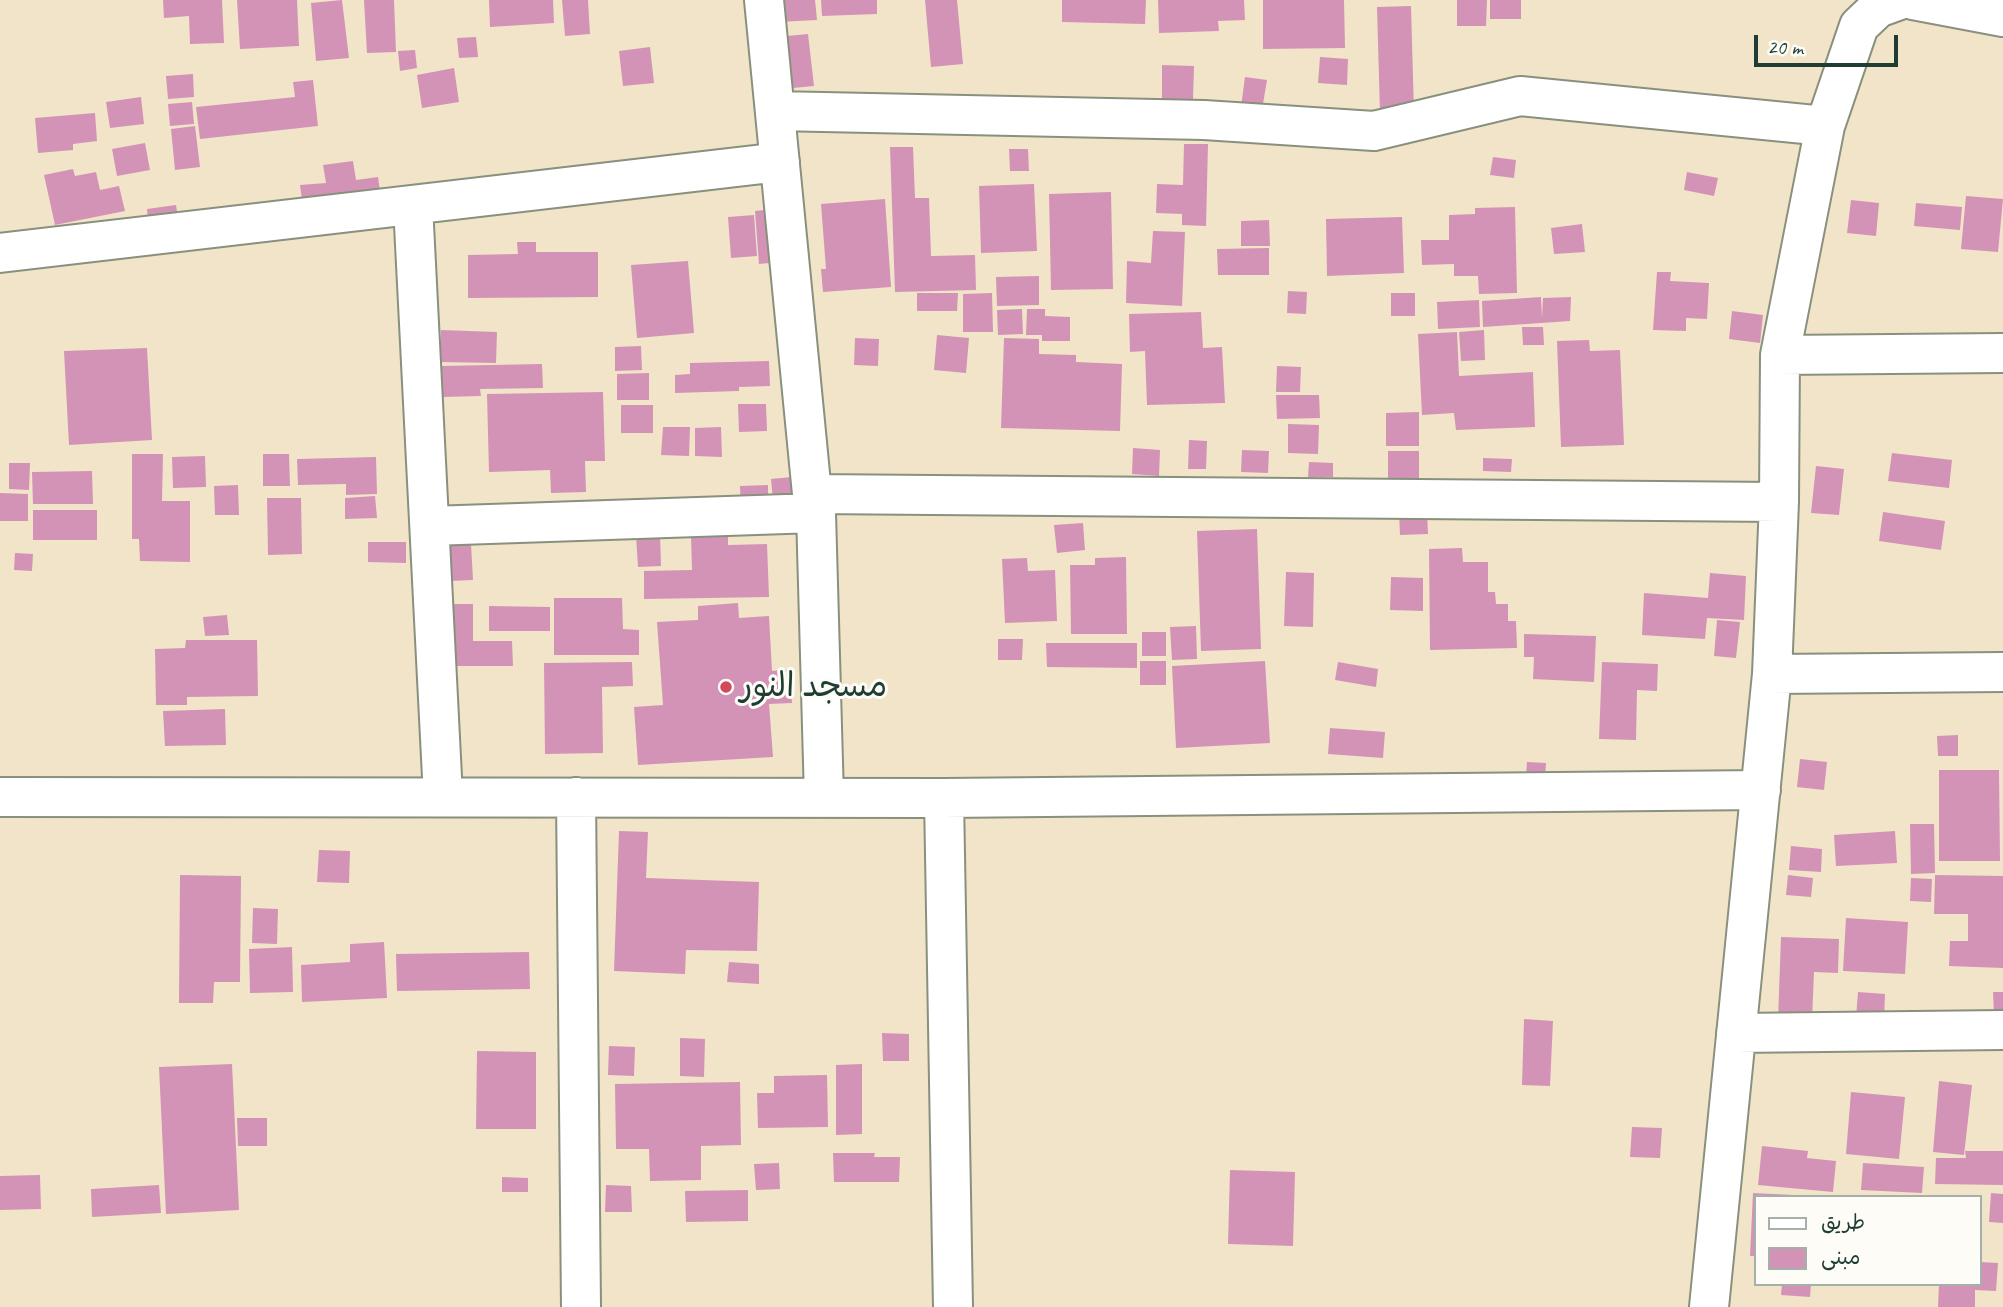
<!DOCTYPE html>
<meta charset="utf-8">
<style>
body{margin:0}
#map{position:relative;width:2003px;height:1307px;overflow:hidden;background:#f2e4c9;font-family:Caveat,"Playpen Sans Arabic",sans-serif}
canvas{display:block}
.legend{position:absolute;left:1754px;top:1195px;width:228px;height:91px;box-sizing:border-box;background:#fdfcf7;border:2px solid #a4b0a9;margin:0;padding:9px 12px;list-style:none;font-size:21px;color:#1f3d34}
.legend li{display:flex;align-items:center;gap:14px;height:35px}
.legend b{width:35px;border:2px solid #a4b0a9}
.scale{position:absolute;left:1754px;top:35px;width:144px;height:32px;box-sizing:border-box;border:4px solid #1f3d34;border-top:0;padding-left:9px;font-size:21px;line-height:24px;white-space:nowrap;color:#1f3d34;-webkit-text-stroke:5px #fdfcf7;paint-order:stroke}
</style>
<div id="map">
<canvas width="2003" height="1307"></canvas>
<ul class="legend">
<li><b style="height:9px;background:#fff"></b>طريق</li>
<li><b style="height:19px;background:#d393b7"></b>مبنى</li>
</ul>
<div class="scale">20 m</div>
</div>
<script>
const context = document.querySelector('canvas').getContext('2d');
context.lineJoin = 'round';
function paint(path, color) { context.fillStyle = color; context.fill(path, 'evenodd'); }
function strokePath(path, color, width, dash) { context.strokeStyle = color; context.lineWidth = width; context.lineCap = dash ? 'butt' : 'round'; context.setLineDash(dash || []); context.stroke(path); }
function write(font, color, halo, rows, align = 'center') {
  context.font = font + ' Caveat,"Playpen Sans Arabic",sans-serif'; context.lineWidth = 6; context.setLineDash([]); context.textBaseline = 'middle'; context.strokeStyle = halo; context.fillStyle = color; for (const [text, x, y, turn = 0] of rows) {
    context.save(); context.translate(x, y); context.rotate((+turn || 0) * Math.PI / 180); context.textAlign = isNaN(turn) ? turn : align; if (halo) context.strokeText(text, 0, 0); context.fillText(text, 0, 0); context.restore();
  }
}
paint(new Path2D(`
 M163,0H222L224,43L190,44L189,16L164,18Z
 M237,0H297L299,46L240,49Z
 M342,0L349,58L316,61L311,3Z
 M364,0H394L396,52L367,53Z
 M489,0H553L554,23L490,27Z
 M562,0H588L590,34L565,36Z
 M776,0H815L817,20L778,22Z
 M821,0H877V14L822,16Z
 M925,0H957L963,64L931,67Z
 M1062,0H1146L1145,24L1062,22Z
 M1158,0H1244L1245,20L1218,21L1219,31L1159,33Z
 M1263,0H1344L1345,48L1263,49Z
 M1457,0H1487L1486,26H1457Z
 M1490,0H1521V19H1490Z
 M1411,6L1414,113H1380L1377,7Z
 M808,34L814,86L782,89L777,37Z
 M476,37L478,57L459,58L457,38Z
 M650,47L654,83L623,86L619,51Z
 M415,50L417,68L400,71L398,51Z
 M1320,57L1348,59L1347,85L1318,83Z
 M1162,65L1194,66L1193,100H1162Z
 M454,68L459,102L422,108L417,75Z
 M193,74L194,97L168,99L166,76Z
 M1245,77L1267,80L1262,110L1241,107Z
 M313,80L318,126L200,139L196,107L295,97L293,82Z
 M141,97L144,124L110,128L106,102Z
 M192,102L194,124L170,126L168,104Z
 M95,113L97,141L73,144V150L38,153L35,118Z
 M195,126L200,167L175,170L171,129Z
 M145,143L150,170L117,176L112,149Z
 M1184,144H1208L1206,226L1182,225V214L1156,213L1157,184L1183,185Z
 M890,147H913L915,198H929L931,256L975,255L976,290L895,292Z
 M1009,149H1028L1029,171H1010Z
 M1493,157L1516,160L1514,178L1490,175Z
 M353,161L356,180L378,177L381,198L303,207L300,185L326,183L323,165Z
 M73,169L75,176L96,172L100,190L119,186L125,211L55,225L44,175Z
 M1687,172L1718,178L1714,196L1684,190Z
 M1034,184L1037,251L981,253L979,186Z
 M1111,192L1113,289L1051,290L1049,194Z
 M1966,196L2003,199L1998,252L1961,249Z
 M885,199L891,287L823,292L821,269H826L821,204Z
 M1851,200L1879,203L1876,236L1847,233Z
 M1916,203L1962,207L1960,230L1914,226Z
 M176,205L179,224L149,228L147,209Z
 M1515,207L1517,293L1479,294L1478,276H1454V264L1422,265L1421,240H1449V215L1475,214V208Z
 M774,209L779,262L759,264L755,211Z
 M754,215L757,256L731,258L728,217Z
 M1402,217L1404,273L1327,276L1326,219Z
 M1269,220L1270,246H1241V221Z
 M1582,224L1585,252L1554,254L1551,228Z
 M1153,231L1185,232L1182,306L1126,303L1127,261L1151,263Z
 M517,242H536V252H598V297L468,298V255L518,254Z
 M1269,248V275H1218L1217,249Z
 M688,261L694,333L637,338L631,265Z
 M1657,272H1671L1670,281L1709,283L1707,319L1686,318V331L1653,330Z
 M1039,276V305L997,306L996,277Z
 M1288,291L1307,292L1306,314L1287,313Z
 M917,293H958L957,311H917Z
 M992,293L993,332H963V294Z
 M1391,293H1415V316H1391Z
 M1541,297L1542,318L1543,298L1571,297L1570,321L1483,327L1482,301Z
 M1479,300L1480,327L1438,329L1437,302Z
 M1022,309L1023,334L998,335L997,310Z
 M1027,309H1045V316L1070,317V341H1042V335H1026Z
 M1732,311L1763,315L1760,343L1729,339Z
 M1201,312L1203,348L1222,347L1225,403L1147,405L1145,351L1130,352L1129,314Z
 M1522,327H1543L1544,345H1523Z
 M441,330L497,332L496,363L441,362Z
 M1484,330L1485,360L1461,361L1459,332Z
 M1457,332L1459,376L1533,372L1535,427L1456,430L1454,413L1422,415L1418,334Z
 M937,335L969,338L966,373L934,370Z
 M855,338L879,339L878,366L854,365Z
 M1004,338L1039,339V354L1076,355V362L1122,364L1120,431L1001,428Z
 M1589,340L1590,351L1620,350L1624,445L1561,447L1557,341Z
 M641,346L642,370L615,371V347Z
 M147,348L152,440L69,445L64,351Z
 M769,361L770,386L739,387V391L675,393V375L690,374V363Z
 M542,364L543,388L480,389L481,396L442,397L441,366Z
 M1277,366L1301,367L1300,392H1276Z
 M649,373V400H617V374Z
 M603,392L605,461H585L586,492L551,493L550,470L489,472L487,394Z
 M1276,395H1319L1320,418L1277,419Z
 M738,404H766L767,431L739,432Z
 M621,405H653V433H621Z
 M1419,412V446H1386V413Z
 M1288,424L1319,425L1318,454L1288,453Z
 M663,427H690L689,456L661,455Z
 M721,427L722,457L695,456V428Z
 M1189,440L1207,441L1206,469H1188Z
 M1133,448L1160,450L1159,476L1132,474Z
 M1242,450L1269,451L1268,473L1241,472Z
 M1388,451H1419V479H1388Z
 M1892,453L1952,460L1949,488L1888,481Z
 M132,454H163L162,501H190V562L140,561L139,539H132Z
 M263,454H289L290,486H263Z
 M205,456L206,487L173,488L172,457Z
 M376,457L377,494L346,495V484L298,485L297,459Z
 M1483,458L1512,459L1511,472L1483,471Z
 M1309,462L1333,463V477H1308Z
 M9,463H30L29,490L9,489Z
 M1816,466L1844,469L1839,515L1811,513Z
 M92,471L93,504H33L32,472Z
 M792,477L795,510L774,511L771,479Z
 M238,485L239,515H215L214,486Z
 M768,485V510L741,511L740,486Z
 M0,493L28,494V521H0Z
 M375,496L377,518L345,519V498Z
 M267,498H301L302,554L268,555Z
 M33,510H97V540H33Z
 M1427,511L1428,534L1400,535L1399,512Z
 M1883,512L1945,521L1941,550L1879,541Z
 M1083,523L1085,550L1057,553L1054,525Z
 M1257,529L1261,649L1201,651L1197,531Z
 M660,534L661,566L638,567L636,535Z
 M691,536H728V545L767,544L769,597L644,599V571L692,570Z
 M368,542H406V563L368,562Z
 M471,544L473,580L449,581L447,545Z
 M1462,548L1463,562H1488V592H1495L1496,604H1508V621H1516L1517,648L1430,650L1429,549Z
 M15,553L33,554L32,571L14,570Z
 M1126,557L1127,634H1071L1070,565H1095V558Z
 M1027,558L1028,571L1055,570L1057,621L1005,623L1002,559Z
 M1286,572L1314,573L1313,627L1284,626Z
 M1710,573L1746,576L1744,620L1707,618L1705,639L1642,635L1644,593L1708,598Z
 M1391,577L1423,578V611L1390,610Z
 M554,598H622L623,629L639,630V655H554Z
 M738,603L739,618L769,616L772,671L790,669L792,703L769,704L773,757L638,765L634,707L663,705L657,622L698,620V606Z
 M452,604H473V641H512L513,666H453Z
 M489,606L550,607V631H489Z
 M227,615L229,635L205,636L203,617Z
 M1717,620L1740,622L1736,658L1714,656Z
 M1196,626L1197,659L1172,660L1170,627Z
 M1142,632H1166V656H1142Z
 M1524,634L1596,636L1594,682L1533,679L1534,657H1524Z
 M998,639H1023L1022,660H998Z
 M186,640H257L258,696L187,697V705H156L155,649L185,648Z
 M1046,643H1137V668L1047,667Z
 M1140,661H1166V685H1140Z
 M1265,661L1270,743L1176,748L1172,666Z
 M632,662L633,686L602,687L603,753L545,754L544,663Z
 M1338,662L1378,669L1376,687L1335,680Z
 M1602,662L1658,664L1657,691L1637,690L1636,740L1599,739Z
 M225,709L226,745L165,746L163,711Z
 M1330,728L1385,732L1383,758L1328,754Z
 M1958,735V756H1938L1937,736Z
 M1800,759L1827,762L1824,790L1797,787Z
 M1527,762L1546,763L1545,778L1526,777Z
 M1939,770H1999L2000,861H1939Z
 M1910,824H1934L1935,873L1911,874Z
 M619,831L648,832L646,878L759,882L757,951L686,950L685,974L614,971Z
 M1895,831L1897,863L1836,866L1834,835Z
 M1791,846L1822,849L1821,872L1789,870Z
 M319,850L350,851L349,883L317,882Z
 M180,875L241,876L240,982H214L213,1003H179Z
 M1788,875L1813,878L1811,897L1786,895Z
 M1935,875L2003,876V968L1949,966L1950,941H1968V914H1934Z
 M1911,878L1932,879L1931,902L1910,901Z
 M253,908L278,909L277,944L252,943Z
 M1846,918L1908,922L1905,974L1843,971Z
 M1781,937L1839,939L1838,973L1814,972L1812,1020L1778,1019Z
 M384,942L387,998L302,1002L301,965L350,962V944Z
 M292,947L293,992L250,993L249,949Z
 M529,952L530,989L397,991L396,954Z
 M729,962L759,964V984L727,982Z
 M1858,992L1885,994L1884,1020L1856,1018Z
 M1993,992H2003V1015H1994Z
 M1524,1019L1553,1021L1550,1086L1522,1085Z
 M882,1033L909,1034V1061H883Z
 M680,1038L705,1039L704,1077L680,1076Z
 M609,1046L635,1047L634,1076L608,1075Z
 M477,1051L536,1052V1129H476Z
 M232,1064L239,1210L166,1214L159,1067Z
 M862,1064V1134L836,1135V1065Z
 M827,1075L828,1127L758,1128L757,1093H774V1076Z
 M1939,1081L1972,1085L1964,1155L1933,1152Z
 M740,1082L741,1145L701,1146V1180L650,1181L649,1149H616L615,1084Z
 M1851,1092L1905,1097L1899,1159L1846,1154Z
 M237,1118H267V1146H238Z
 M1632,1127L1662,1128L1660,1158L1630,1157Z
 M1762,1146L1808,1151L1807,1158L1836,1161L1833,1192L1758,1185Z
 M1965,1151H2003V1185L1935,1184L1936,1158H1966Z
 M833,1153H875L874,1157H900L899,1182H834Z
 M779,1163L780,1189L756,1190L754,1164Z
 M1863,1163L1924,1167L1922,1193L1861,1190Z
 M1230,1170L1295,1172L1293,1246L1228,1244Z
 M40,1175L41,1209L0,1210V1176Z
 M502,1177L528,1178V1192H502Z
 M159,1185L161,1213L92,1217L91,1189Z
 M606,1185L631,1186L632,1212H605Z
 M748,1190V1221L686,1222L685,1191Z
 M1753,1193L1794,1195V1197H1756V1256H1750Z
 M1991,1193L2003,1194V1223L1989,1222Z
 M1980,1262L1998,1263L1996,1291L1975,1290V1307H1938L1939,1284H1980Z
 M1782,1284H1811L1810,1297L1781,1295Z`), '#d393b7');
const minor = new Path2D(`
 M764,0L812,494L816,513L824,798
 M1913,0L2003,17
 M775,111L1204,120L1374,131L1520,96L1825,126
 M413,205L443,797
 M0,253L780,162
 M1780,355L2003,353
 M812,494L1779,502
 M430,526L816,513
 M1772,674L2003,672
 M0,797L944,798L1761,790
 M576,797L581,1307
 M944,798L953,1307
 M1736,1033L2003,1030
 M1709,1307L1772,674L1779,502L1780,355L1825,126L1859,26L1878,8L1900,0`);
strokePath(minor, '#88907e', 42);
strokePath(minor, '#fff', 38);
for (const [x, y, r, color] of [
 [726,687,7,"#d1495b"]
]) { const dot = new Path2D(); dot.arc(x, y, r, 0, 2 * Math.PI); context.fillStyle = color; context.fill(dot); strokePath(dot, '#fdfcf7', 2.5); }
write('33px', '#1f3d34', '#fdfcf7', [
 ["مسجد النور",740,687]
], 'left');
</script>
